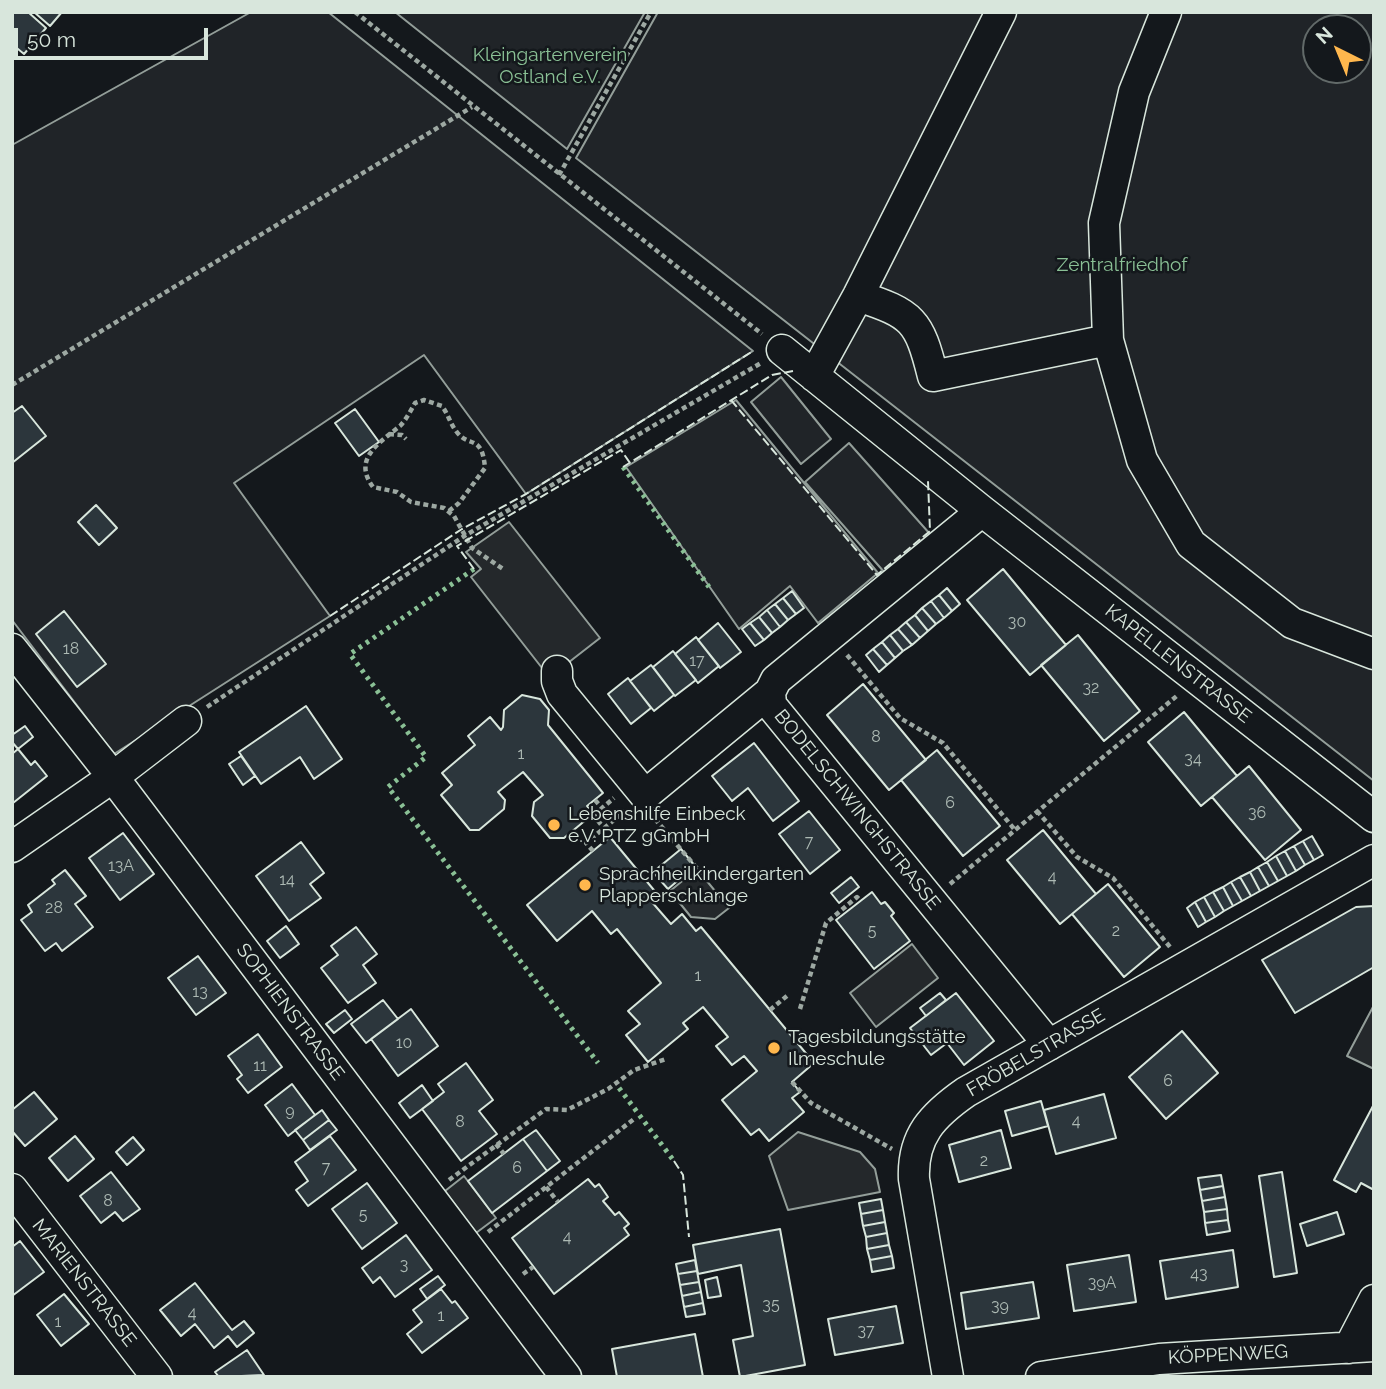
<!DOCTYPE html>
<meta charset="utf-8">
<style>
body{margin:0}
#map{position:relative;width:1386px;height:1389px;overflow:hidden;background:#14181c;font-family:Raleway,sans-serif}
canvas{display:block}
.frame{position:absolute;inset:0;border:14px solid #d8e6dc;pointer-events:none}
.north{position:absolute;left:1302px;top:14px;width:70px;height:70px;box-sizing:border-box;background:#14181c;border:2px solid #626a69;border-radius:50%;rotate:317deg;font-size:19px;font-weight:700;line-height:28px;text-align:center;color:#d8e6dc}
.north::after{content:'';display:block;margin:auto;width:24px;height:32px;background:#ffb74d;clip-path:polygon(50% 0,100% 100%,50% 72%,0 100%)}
.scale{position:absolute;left:14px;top:28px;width:194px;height:32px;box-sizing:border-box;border:4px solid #d8e6dc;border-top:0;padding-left:9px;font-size:21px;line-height:24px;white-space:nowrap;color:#d8e6dc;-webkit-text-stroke:5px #14181c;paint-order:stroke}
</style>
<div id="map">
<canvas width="1386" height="1389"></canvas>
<div class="frame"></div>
<div class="north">N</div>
<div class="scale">50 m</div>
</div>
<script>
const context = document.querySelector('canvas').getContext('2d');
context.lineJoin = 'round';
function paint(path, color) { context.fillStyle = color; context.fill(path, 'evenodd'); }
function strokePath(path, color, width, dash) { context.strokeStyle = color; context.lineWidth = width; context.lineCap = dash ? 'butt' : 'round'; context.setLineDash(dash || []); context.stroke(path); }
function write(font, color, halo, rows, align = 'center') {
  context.font = font + ' Raleway,sans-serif'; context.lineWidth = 5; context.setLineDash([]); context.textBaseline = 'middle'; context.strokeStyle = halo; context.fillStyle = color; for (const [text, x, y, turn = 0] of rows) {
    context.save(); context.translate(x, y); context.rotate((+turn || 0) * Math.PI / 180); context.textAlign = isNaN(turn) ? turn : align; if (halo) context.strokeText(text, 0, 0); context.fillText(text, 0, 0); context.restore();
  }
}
const green = new Path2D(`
 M251,12H328L753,351L526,494L424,355L234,483L330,616L114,754L12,620V145Z
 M395,12H645L567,149Z
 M658,12H1374V781L576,158ZM1316,28H1358V70H1316Z
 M781,377L831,439L801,464L751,402Z
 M736,400L878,573L818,623L790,586L739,629L626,467Z
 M849,443L930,534L885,573L805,482Z`);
paint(green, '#202428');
strokePath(green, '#939e99', 2);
const parking = new Path2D(`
 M509,522L600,638L564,666L542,668L471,577L481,569L466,552Z
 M697,869L729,908L715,919L691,917L670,891Z
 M912,944L938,978L876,1027L850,993Z
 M1374,1005V1069L1347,1056Z
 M798,1132L860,1152L875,1169L880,1192L788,1210L769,1156Z
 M464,1176L496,1218L476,1233L445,1191Z`);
paint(parking, '#24282b');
strokePath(parking, '#939e99', 2);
const building = new Path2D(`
 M13,12H28L46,28L24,54L12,44Z
 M34,12H62L50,26Z
 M22,406L46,436L12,463V413Z
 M355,409L379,442L359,456L335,423Z
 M96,505L117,528L99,545L78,522Z
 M1003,569L1066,645L1030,675L967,600Z
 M947,588L960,604L952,611L939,595Z
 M792,591L804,608L796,614L783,598Z
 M939,595L952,611L944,618L931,601Z
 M783,598L796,614L788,620L775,604Z
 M931,601L944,618L936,624L922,608Z
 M775,604L788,620L780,627L767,610Z
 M922,608L936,624L928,631L915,615Z
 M767,610L780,627L772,633L759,617Z
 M64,611L106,664L77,687L36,634Z
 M915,615L928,631L920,638L906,622Z
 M759,617L772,633L764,640L750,623Z
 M906,622L920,638L912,645L898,629Z
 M718,623L741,652L720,668L698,640Z
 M750,623L764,640L755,646L742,629Z
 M898,629L912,645L903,651L890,635Z
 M890,635L903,651L895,658L882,642Z
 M1078,635L1140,711L1104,741L1041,665Z
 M696,637L719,666L698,683L675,654Z
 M882,642L895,658L887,665L873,649Z
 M873,649L887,665L879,672L866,655Z
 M673,651L696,680L675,696L653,667Z
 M651,665L674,695L654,711L630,681Z
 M628,678L651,708L631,724L608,694Z
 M863,684L926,760L889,790L827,715Z
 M522,695L540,699L549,710L548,725L603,793L587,806L593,814L564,838H550L532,816L534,802L543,795L523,772L498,792L505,800L504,809L479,830H470L441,795L452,785L442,773L475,745L468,736L490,717L501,730L503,727L504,710Z
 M306,706L342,759L314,779L300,757L261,784L239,752Z
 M1184,712L1237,776L1201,806L1148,742Z
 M25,726L33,737L18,749L12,742V735Z
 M754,743L799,801L773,821L748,788L732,801L712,776Z
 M18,749L31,765L35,761L47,776L13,803L12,754Z
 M937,750L1000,826L963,856L901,780Z
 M241,756L255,776L243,785L229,764Z
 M1249,766L1301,830L1265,860L1212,797Z
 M809,811L840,850L810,874L779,834Z
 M1043,830L1096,894L1060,924L1007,860Z
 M123,833L154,874L120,900L89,858Z
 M1312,836L1323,855L1314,860L1303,841Z
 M610,837L658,895L651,901L671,924L682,914L696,931L701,927L814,1063L792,1082L800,1092L792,1098L804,1112L769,1141L759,1129L751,1135L722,1100L757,1071L744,1056L732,1065L716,1046L728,1037L703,1007L683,1023L688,1029L648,1062L626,1035L640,1024L628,1011L661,983L617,929L611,934L592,911L557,941L527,905Z
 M1303,841L1314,860L1305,865L1294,846Z
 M301,842L324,873L310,884L321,898L289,921L256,876Z
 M1294,846L1305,865L1296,871L1285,851Z
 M681,849L695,866L668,889L653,872Z
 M1285,851L1296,871L1287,876L1276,856Z
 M1276,856L1287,876L1278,881L1267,862Z
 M1267,862L1278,881L1269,886L1258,867Z
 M1258,867L1269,886L1260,891L1250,872Z
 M65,870L86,896L75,904L93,927L62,951L56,943L45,951L21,920L32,912L28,905L55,884L52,880Z
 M1250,872L1260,891L1251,896L1240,877Z
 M851,877L859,887L839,903L831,893Z
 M1240,877L1251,896L1242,901L1231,882Z
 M1231,882L1242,901L1233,906L1223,887Z
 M1108,884L1160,947L1124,977L1072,914Z
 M1223,887L1233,906L1224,911L1213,892Z
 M872,892L881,904L885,902L894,913L891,916L910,941L874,969L836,920Z
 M1213,892L1224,911L1215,917L1204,897Z
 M1204,897L1215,917L1206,922L1195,902Z
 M1195,902L1206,922L1198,927L1187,908Z
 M1374,906V967L1295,1013L1262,960L1356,907Z
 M286,926L299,944L280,958L267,941Z
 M356,927L377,954L363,965L376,983L348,1003L321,968L338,955L331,946Z
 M198,956L226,993L196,1015L168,978Z
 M940,993L946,1000L926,1016L920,1008Z
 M956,993L994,1041L964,1065L947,1043L931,1055L910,1028Z
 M383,1000L398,1019L366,1043L351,1024Z
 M411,1009L438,1046L398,1076L371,1039Z
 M345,1010L352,1019L334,1033L326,1024Z
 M1182,1031L1218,1073L1166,1119L1129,1077Z
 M258,1034L282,1067L248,1093L237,1079L242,1075L228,1056Z
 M466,1063L493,1100L479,1111L497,1134L461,1161L422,1109L444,1092L438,1084Z
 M292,1084L315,1115L288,1136L265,1105Z
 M422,1085L433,1101L410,1118L399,1103Z
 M34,1092L57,1119L25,1146L12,1131V1110Z
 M1104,1094L1116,1138L1056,1154L1044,1110Z
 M1041,1101L1048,1126L1012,1136L1005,1111Z
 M1374,1104V1190L1361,1183L1356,1192L1334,1180Z
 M322,1110L329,1120L303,1140L295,1130Z
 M329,1120L337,1130L310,1150L303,1140Z
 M536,1130L560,1161L547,1171L523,1139Z
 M1001,1130L1011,1168L959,1182L949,1145Z
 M75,1136L94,1159L68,1181L49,1158Z
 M330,1136L356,1170L308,1206L296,1190L308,1181L295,1162Z
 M133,1137L144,1150L127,1165L116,1152Z
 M523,1139L547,1171L492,1213L468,1181Z
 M111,1172L140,1209L123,1221L115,1212L101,1223L80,1196Z
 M1282,1172L1297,1273L1274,1277L1259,1176Z
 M1221,1175L1223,1186L1200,1190L1198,1178Z
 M588,1179L595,1187L599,1184L608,1197L603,1201L615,1215L619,1212L629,1224L624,1228L629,1235L554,1294L512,1238Z
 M367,1183L397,1223L362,1249L332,1209Z
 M1223,1186L1225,1197L1202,1201L1200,1190Z
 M1225,1197L1227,1209L1204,1212L1202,1201Z
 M881,1199L883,1210L861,1214L859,1203Z
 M1227,1209L1228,1220L1205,1223L1204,1212Z
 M883,1210L885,1222L863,1226L861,1214Z
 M1337,1212L1344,1234L1307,1246L1300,1224Z
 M1228,1220L1230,1231L1207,1235L1205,1223Z
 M885,1222L887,1233L866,1237L863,1226Z
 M780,1229L805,1365L740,1377L733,1340L753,1336L741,1265L698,1274L693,1245Z
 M887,1233L889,1245L867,1249L866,1237Z
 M406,1235L432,1270L395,1297L380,1277L373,1283L362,1268Z
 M20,1241L44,1272L12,1296V1247Z
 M889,1245L892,1256L870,1260L867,1249Z
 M1233,1250L1238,1287L1166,1299L1160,1261Z
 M1129,1255L1136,1302L1074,1311L1067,1265Z
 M892,1256L894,1268L872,1272L870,1260Z
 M695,1260L697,1271L678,1274L676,1264Z
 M697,1271L699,1282L680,1285L678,1274Z
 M438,1276L445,1285L427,1299L420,1289Z
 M717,1277L721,1296L708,1298L705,1280Z
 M699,1282L701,1292L682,1296L680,1285Z
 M1033,1282L1039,1318L966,1329L961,1293Z
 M195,1283L232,1330L244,1321L254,1333L237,1347L228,1336L214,1348L195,1324L181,1336L160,1310Z
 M441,1289L452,1303L455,1301L468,1318L422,1353L407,1334L422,1322L413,1310Z
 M701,1292L703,1303L684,1307L682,1296Z
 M64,1294L89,1324L61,1346L37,1315Z
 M703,1303L705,1314L686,1317L684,1307Z
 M896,1306L903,1343L835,1355L828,1319Z
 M695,1334L703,1377H617L612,1349Z
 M247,1350L264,1375L219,1377L215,1372Z`);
paint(building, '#2c363c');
strokePath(building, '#d8e6dc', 2);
const minor = new Path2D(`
 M1166,12L1134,92L1104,223L1108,340L1142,460L1191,544L1292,623L1374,654
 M858,296C913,314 919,320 933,376L1108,340
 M782,350L982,511L1374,817
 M814,376L858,296L1001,12
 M982,511L776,680L770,692L771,705L1049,1045
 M12,649L113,777L566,1377
 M557,671V681L562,694L645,795L770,692
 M12,847L113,777L186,721
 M12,1189L157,1377
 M1349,1348L1374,1300
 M948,1377L914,1179C912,1136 933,1115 966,1092L1374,860
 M1041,1377L1159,1359L1374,1346`);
strokePath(minor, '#d8e6dc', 33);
strokePath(new Path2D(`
 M355,12L762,334
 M559,175L651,12
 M12,385L472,107
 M389,434L402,435L406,439
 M449,511L459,503L485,468C482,433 469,449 456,431C450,423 448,414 442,406L424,400L415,403C411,410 406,420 400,426C379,443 352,459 373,487L397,492L411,502L444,508L454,516L472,548L503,569
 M847,655L900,718L943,743L1015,830
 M207,707L466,535L761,363
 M595,800L602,808L614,798
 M602,808L594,816L604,828
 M1037,811L1077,857L1113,878L1170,947
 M655,819L701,873L691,882
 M593,851L586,843L625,811
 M950,884L1178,695
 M800,1009L826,923L857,897L861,901
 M770,1010L788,995
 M792,1082L811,1103L892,1149
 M496,1144L504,1154
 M449,1180L546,1109L567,1110L608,1089L634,1070L666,1059
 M546,1187L558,1202
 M488,1232L634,1119
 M523,1274L533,1267`), '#9da8a2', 4.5, [5, 3.5]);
strokePath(minor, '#14181c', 30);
strokePath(new Path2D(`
 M623,467L709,587
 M474,569L350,654L426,757L388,787L598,1063
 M619,1088L674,1161`), '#8ac095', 5, [3.5, 5]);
strokePath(new Path2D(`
 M731,400L877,575L930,531L928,481
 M623,467L772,375L793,371
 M474,569L457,546L621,450L630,463
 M330,616L462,529L526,494L753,351
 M674,1161L683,1175L689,1237`), '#d8e6dc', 2, [9, 3.5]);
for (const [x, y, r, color] of [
 [554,825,7,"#ffb74d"],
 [585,885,7,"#ffb74d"],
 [774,1048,7,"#ffb74d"]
]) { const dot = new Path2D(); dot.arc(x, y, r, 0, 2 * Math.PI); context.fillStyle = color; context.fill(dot); strokePath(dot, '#14181c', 2.5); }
write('16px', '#adbab4', null, [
 ["30",1017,622],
 ["18",71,649],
 ["17",697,661],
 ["32",1091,688],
 ["8",876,737],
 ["1",521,754],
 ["34",1193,759],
 ["6",950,803],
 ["36",1257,813],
 ["7",809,842],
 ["13A",121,866],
 ["4",1052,877],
 ["14",287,880],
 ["28",54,908],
 ["5",872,931],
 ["2",1116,931],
 ["1",698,976],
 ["13",200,992],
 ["10",404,1043],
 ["11",260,1066],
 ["6",1168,1081],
 ["9",290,1111],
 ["4",1076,1121],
 ["8",460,1122],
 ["2",984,1161],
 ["7",326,1168],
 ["6",517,1168],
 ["8",108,1201],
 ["5",363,1215],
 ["4",567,1237],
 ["3",404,1265],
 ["43",1199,1274],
 ["39A",1102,1283],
 ["35",771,1305],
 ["39",1000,1306],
 ["4",192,1313],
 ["1",441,1316],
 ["1",58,1322],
 ["37",866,1331]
]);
write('19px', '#8ac095', '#14181c', [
 ["Kleingartenverein",550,55],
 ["Ostland e.V.",550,77],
 ["Zentralfriedhof",1122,265]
]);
write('19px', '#d8e6dc', '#14181c', [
 ["KAPELLENSTRASSE",1178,664,38],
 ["BODELSCHWINGHSTRASSE",857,810,51],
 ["SOPHIENSTRASSE",290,1012,53],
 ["FRÖBELSTRASSE",1036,1053,-30],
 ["MARIENSTRASSE",84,1283,52],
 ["KÖPPENWEG",1228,1355,-3]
]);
write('19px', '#d8e6dc', '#14181c', [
 ["Lebenshilfe Einbeck",568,814],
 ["e.V. PTZ gGmbH",568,836],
 ["Sprachheilkindergarten",599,874],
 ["Plapperschlange",599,896],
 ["Tagesbildungsstätte",788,1037],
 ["Ilmeschule",788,1059]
], 'left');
</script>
